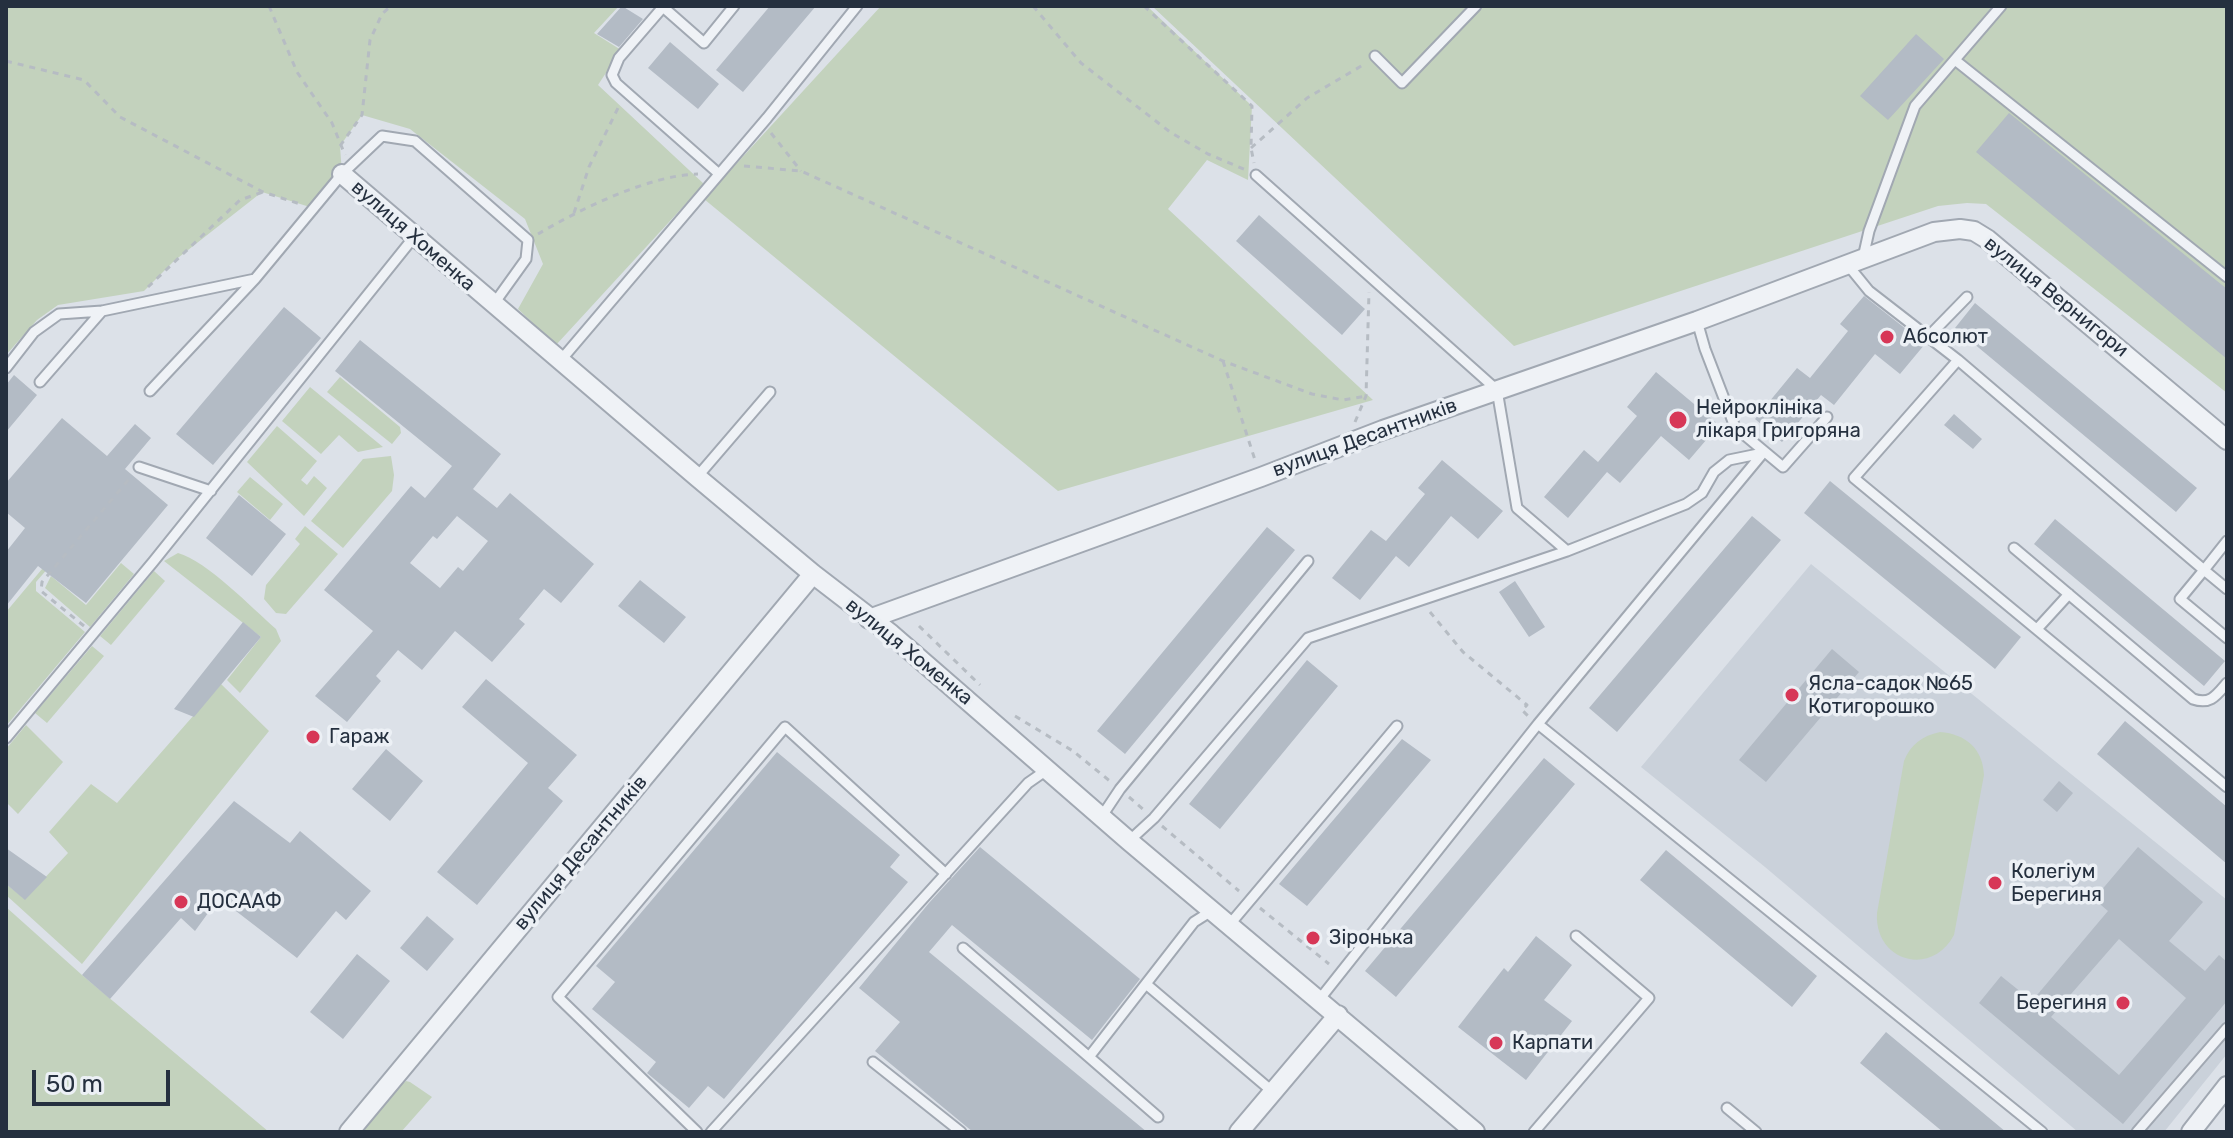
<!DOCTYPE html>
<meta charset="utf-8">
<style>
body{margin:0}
#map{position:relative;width:2233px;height:1138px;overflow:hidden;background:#dce1e8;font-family:Rubik,sans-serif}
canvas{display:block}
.frame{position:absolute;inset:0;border:8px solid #25303f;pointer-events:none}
.scale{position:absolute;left:32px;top:1070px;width:138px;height:36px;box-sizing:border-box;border:4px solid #25303f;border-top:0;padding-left:10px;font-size:24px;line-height:28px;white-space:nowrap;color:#25303f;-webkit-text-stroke:6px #ecf0f5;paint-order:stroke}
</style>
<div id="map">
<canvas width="2233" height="1138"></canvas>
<div class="frame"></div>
<div class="scale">50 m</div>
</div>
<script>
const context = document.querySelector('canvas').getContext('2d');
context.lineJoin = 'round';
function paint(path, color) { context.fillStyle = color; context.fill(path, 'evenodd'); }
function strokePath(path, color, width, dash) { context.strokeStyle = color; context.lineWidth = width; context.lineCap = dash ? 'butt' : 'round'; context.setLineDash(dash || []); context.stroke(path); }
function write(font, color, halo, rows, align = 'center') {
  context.font = font + ' Rubik,sans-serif'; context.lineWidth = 7; context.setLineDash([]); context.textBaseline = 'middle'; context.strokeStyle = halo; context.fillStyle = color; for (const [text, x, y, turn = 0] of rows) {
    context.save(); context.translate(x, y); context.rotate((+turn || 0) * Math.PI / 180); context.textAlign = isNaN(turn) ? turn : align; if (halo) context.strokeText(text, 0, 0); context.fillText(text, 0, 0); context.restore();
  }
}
paint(new Path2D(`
 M1811,564L2227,900V1054L2164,1132H2078L1765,867L1641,767Z`), '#cad1da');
paint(new Path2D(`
 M6,6H619L594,33L621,50L598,85L704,184L556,345L518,309L543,264L525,219L410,129L362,115L340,146L342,174L313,208L262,192L174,261L144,291L58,305L37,320L6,355Z
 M881,6H1147L1252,106L1248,180L1207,160L1168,209L1373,400L1058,491L704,199Z
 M1152,6H2227V393L1986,204L1967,203L1938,206L1514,346Z
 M340,377L400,427L401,433L392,444L327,392Z
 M310,387L383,447L358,452L339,435L321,454L282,421Z
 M277,426L317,461L301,480L307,485L314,476L327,488L304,516L247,462Z
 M391,456L394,475L392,491L343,548L311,521L363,459Z
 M125,470L130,474L36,582V591L85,632L6,726V612Z
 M250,477L283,504L270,520L237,492Z
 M305,526L338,554L286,614L276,613L264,599L266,585L300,544L295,539Z
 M178,553C207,561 252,608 276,629L281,641L240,693L227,680L261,637L164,561Z
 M121,563L134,574L90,627L45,588L51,576L86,605Z
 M154,571L165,581L111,645L100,636Z
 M92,646L104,656L47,723L35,713Z
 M221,684L269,731L82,964L6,895V884L25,899L68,853L49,832L91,784L117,803Z
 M26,725L63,762L18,814L6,802V749Z
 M1940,732C1966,734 1983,749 1984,775L1954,935C1931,978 1874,961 1877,913L1904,761C1911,744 1922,736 1940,732Z
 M6,907L82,975L269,1132H6Z
 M410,1082L432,1097L401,1132H362L399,1087L406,1081Z`), '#c3d2bd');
paint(new Path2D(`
 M622,6L643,19L619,47L597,34Z
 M770,6H816L743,92L716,70Z
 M1916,34L1944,59L1888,120L1860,96Z
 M670,42L719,84L698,109L648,68Z
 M2009,113L2227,289V359L1976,152Z
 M1259,215L1365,309L1342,335L1236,241Z
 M1864,296L1925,344L1900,374L1875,354L1834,405L1821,395L1782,442L1755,419L1797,368L1810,378L1848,331L1840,324Z
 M1975,303L2197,488L2176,512L1955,328Z
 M284,307L321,338L213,465L176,434Z
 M360,340L501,454L473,489L497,508L510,493L594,564L561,603L544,589L519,619L525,624L492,662L455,631L422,670L398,650L376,676L381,681L347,722L315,696L373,631L324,590L411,486L425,498L452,466L335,371ZM457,516L488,541L463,571L458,567L440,588L410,563L433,536L437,539Z
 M1656,372L1719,425L1689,460L1661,436L1620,483L1607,472L1568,518L1544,497L1584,450L1598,462L1637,416L1627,407Z
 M14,375L37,395L6,432V385Z
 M1954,414L1982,439L1973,449L1944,425Z
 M62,418L107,456L135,424L151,438L125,469L168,505L86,603L38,566L6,606V552L25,528L6,512V483Z
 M1442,460L1503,511L1478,539L1451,516L1409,567L1396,556L1360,600L1332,578L1371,530L1386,541L1425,494L1418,488Z
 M1830,481L2021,637L1995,669L1804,513Z
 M239,495L286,534L252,576L206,538Z
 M1752,516L1781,540L1617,732L1589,708Z
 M2055,519L2225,661L2204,686L2034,544Z
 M1267,527L1295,550L1125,754L1097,731Z
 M640,580L686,617L664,643L618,606Z
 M1515,581L1545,627L1529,637L1499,592Z
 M243,622L261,637L194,717L174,709Z
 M1832,649L1859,672L1766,782L1739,760Z
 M1307,660L1338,686L1220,829L1189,804Z
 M486,679L577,755L548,788L563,801L477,905L437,872L528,763L462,707Z
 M2125,721L2227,807V864L2097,754Z
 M1402,739L1431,760L1307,906L1279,884Z
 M386,749L423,781L390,821L352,789Z
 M777,752L900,855L890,867L908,882L724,1099L708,1086L689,1108L647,1073L656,1062L592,1009L615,982L596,966Z
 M1544,758L1575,784L1396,997L1365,971Z
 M2059,781L2073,793L2057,812L2043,800Z
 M234,801L290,843L300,831L371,891L346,920L336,911L297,958L219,898L195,931L181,918L110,999L82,975Z
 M980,847L1140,979L1092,1040L952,925L929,952L1147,1132H973L875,1051L900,1022L859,988L929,903Z
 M2138,847L2203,902L2169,941L2205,971L2219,955L2227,962V1001L2123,1124L1979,1003L2001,976L2032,1001L2108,911L2094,899ZM2119,939L2186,998L2119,1075L2051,1017Z
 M6,848L47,877L25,900L6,884Z
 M1666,850L1817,976L1792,1007L1640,880Z
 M427,916L454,939L427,971L400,948Z
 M1536,936L1572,965L1544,1000L1572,1021L1526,1080L1458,1027L1504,968L1508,972Z
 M357,954L390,981L343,1039L310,1012Z
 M1886,1032L2006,1132H1943L1860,1063Z`), '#b3bbc5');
const service = new Path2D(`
 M1375,56L1402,83L1476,6
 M1955,60L2227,277
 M718,173L616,83L612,75L619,58L663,7L704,43L734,6
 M1256,175L1497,390L1517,508L1567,551L1686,504L1702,493L1714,472L1729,460L1763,453
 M1863,258L1869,231L1915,106L2001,6
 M1847,264L1869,291L1958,360L2204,570L2180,599L2227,638
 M1697,321L1705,349L1735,427L1783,467L1827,417
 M1928,337L1967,297
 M561,360L767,118L857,6
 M1958,360L1854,478L2227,787
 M6,368L34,332L59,314L102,311L255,279
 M40,382L102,311
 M150,391L255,279L342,174L382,136L415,141L528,240L526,259L493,305
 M139,467L211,491
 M697,477L770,392
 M2227,541L2204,570L2227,589
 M2014,548L2193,699C2210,705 2216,696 2227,683
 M2037,629L2069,594
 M1538,724L2042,1132
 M6,738L153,562L414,237
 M1102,816L1120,789L1308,561
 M1129,841L1154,818L1308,638L1567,551
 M1230,924L1397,726
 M963,948L1089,1057L1194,922L1213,910
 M1146,984L1273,1092
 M1319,1000L1538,724L1763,453
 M1089,1057L1158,1117
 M873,1062L961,1132
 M1727,1108L1756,1132
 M697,1132L558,997L785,727L946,874
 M711,1132L1028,783L1048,769
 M1534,1132L1649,998L1576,936
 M2137,1132L2227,1028`);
const minor = new Path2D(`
 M342,174L697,477L813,574L891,634L1129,841L1475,1132
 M869,619L1261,477L1383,430L1697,321L1934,232L1960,229L1974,231L1987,239L2227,440
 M349,1132L813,574
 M1239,1132L1338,1015
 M2191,1132L2227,1086`);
strokePath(service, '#a1a8b2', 13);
strokePath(minor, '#a1a8b2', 22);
strokePath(new Path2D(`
 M269,6L297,72L332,123L345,155
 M1033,6L1081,63L1170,132L1208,154L1246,170
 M1144,6L1252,106L1251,148L1254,163
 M6,61L84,80L120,117L263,192L300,204
 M771,133L801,171
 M340,146L362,115L370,40L382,14L391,6
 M1251,148L1307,98L1363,65
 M744,166L801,171L1223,361L1312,394L1343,400L1366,396
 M574,213L589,167L619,106
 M538,234C580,209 650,175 698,174
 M148,287L240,200L263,192
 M1223,361L1255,460
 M1355,422L1366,396L1369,292
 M1430,612L1463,652L1527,705L1522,710L1529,717
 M84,626L41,591L42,582L130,478
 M919,626L980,685
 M1015,716L1073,751L1111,782
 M1129,797L1144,810
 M1162,826L1239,891
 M1260,908L1329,964`), '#b6bcc3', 3, [6, 6]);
strokePath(service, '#eff2f6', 9);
strokePath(minor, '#eff2f6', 18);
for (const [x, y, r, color] of [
 [1887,337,8,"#d73757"],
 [1678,420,10,"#d73757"],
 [1792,695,8,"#d73757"],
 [313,737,8,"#d73757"],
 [1995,883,8,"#d73757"],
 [181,902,8,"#d73757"],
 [1313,938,8,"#d73757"],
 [2123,1003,8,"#d73757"],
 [1496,1043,8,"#d73757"]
]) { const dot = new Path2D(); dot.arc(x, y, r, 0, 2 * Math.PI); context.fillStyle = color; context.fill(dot); strokePath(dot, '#ecf0f5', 3); }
write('20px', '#25303f', '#ecf0f5', [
 ["вулиця Хоменка",413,236,41],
 ["вулиця Вернигори",2056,297,39],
 ["вулиця Десантників",1365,438,-20],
 ["вулиця Хоменка",909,652,39],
 ["вулиця Десантників",581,853,-50]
]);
write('20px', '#25303f', '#ecf0f5', [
 ["Абсолют",1903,337],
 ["Нейроклініка",1696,408],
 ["лікаря Григоряна",1696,431],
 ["Ясла-садок №65",1808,684],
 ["Котигорошко",1808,707],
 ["Гараж",329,737],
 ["Колегіум",2011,872],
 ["Берегиня",2011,895],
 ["ДОСААФ",197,902],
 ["Зіронька",1329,938],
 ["Берегиня",2107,1003,"right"],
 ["Карпати",1512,1043]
], 'left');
</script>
